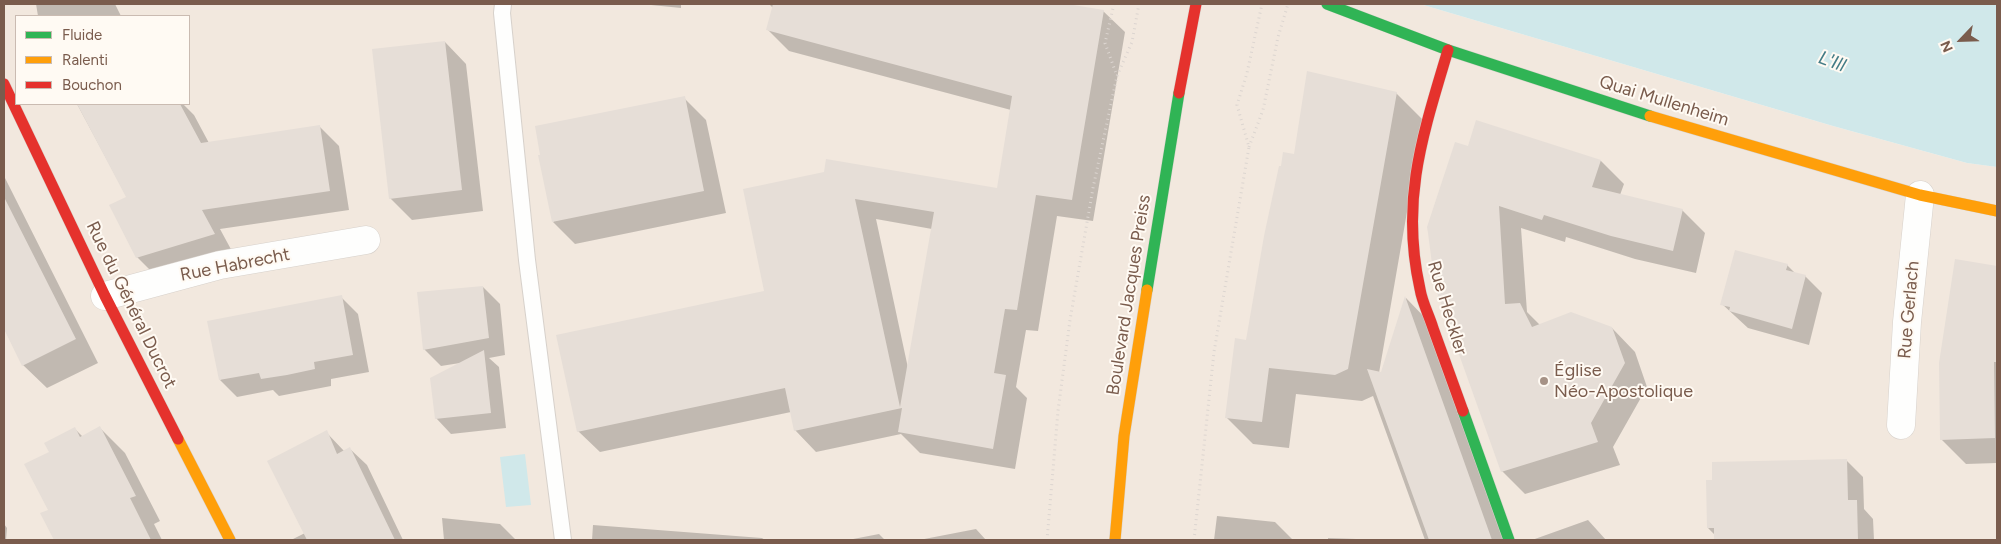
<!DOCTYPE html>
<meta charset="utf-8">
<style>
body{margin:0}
#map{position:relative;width:2001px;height:544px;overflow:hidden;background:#f9f5f0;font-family:Figtree,sans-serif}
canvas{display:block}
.frame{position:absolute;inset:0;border:5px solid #7a5c4d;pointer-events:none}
.legend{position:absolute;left:15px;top:15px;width:175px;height:90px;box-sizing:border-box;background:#fffaf3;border:1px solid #cabbb1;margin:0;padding:6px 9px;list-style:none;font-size:15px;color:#7a5c4d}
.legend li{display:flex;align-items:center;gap:10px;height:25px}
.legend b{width:25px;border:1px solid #cabbb1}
.north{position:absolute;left:1936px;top:15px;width:50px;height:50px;-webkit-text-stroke:4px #fffaf3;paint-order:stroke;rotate:246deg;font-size:14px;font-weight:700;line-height:20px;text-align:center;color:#7a5c4d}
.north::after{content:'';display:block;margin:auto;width:18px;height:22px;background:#7a5c4d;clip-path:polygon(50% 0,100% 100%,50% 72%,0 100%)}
</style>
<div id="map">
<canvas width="2001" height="544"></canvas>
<div class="frame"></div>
<ul class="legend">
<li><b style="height:6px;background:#30b455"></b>Fluide</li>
<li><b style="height:6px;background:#ff9f0a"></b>Ralenti</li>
<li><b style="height:6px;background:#e5322d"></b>Bouchon</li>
</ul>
<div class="north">N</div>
</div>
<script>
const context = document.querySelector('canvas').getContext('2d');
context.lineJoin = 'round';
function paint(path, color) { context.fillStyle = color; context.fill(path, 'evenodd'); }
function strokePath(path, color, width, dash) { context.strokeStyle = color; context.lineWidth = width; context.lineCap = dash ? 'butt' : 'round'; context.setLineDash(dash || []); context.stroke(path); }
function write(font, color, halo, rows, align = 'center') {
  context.font = font + ' Figtree,sans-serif'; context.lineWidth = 4; context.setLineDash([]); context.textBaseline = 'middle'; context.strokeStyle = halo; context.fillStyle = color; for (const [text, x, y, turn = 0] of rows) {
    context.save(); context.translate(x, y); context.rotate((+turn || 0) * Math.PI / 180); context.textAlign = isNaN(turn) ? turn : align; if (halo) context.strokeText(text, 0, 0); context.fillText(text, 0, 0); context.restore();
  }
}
paint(new Path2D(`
 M4,4H1420L1833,126L1967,163L1997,167V540H4ZM16,16H189V104H16Z`), '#f2e8de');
paint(new Path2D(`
 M1420,4H1997V167L1967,163L1833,126Z
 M525,454L531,505L506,507L500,457Z`), '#d0e8ea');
paint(new Path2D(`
 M36,4H115L121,16H38Z
 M641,4H681V8Z
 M769,4H1059L1103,11L1125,32L1093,221L1057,216L1038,331L1026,330L1016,387L1027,398L1015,469L920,453L901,434L816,452L795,430L791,412L600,452L578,431L766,292L744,190H998L1011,110L789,51L768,30L773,8ZM876,219L932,229L908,368Z
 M445,42L466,64L483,211L412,220L390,198Z
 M1396,93L1423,120L1379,373L1382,374L1406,298L1432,325L1509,540H1425L1373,396L1362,401L1296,394L1289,448L1253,444L1226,417L1247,341L1282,167L1295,155Z
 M684,98L706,120L726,213L575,244L553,222Z
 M77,104H183L194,115L209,143L320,127L339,146L349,210L220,229L233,253L156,276L137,257L127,197Z
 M1477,122L1601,161L1624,184L1620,195L1682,210L1705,233L1696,273L1635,259L1566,237L1565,242L1521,228L1527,312L1540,325L1612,328L1635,352L1647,387L1613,447L1620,465L1525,494L1502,471L1469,147Z
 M4,176L98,363L47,388L23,365L4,326Z
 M1956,261L1997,268V463L1966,464L1941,439Z
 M1787,265L1796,274L1805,276L1822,293L1809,345L1748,328L1722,304Z
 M483,287L500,304L505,355L489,358L499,367L506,428L451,434L436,418L460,363L441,366L424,349Z
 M341,297L358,314L369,372L331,379V386L279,396L273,390L237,397L220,380Z
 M100,428L125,453L160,521L154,524L162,540H67L51,513V453L75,429L83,437Z
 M326,432L344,451L350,449L367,465L403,540H291L305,533Z
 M1846,460L1863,477L1864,509L1873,519L1874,540H1715V535L1708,528Z
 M1217,516L1275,522L1293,540H1214Z
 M442,518L500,524L516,540H444Z
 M1588,520L1606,540H1532Z
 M4,524L7,528L6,540H4Z
 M593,525L762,538L765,540H592Z
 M976,529L986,540H919Z
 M879,534L885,540H848Z
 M1328,538L1385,540H1386H1328Z`), '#0003');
paint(new Path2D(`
 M773,4H1067L1104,10L1072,200L1036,195L1017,310L1005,309L994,373L1006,375L993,449L898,432L902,408L794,431L785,388L577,432L556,335L764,291L743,189L824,172L826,159L997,188L1012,96L766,30ZM855,199L934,212L900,407Z
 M445,41L462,190L389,199L372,49Z
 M1307,71L1397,92L1348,369L1335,375L1269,368L1262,422L1225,418L1235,338L1246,340L1264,236L1279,166H1281L1283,152L1294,154Z
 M685,96L704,191L552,222L538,155H540L535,126Z
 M77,104H180L201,143L320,125L330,191L202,210L215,234L136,258L109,205L126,197Z
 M1476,120L1601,160L1592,187L1683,209L1673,251L1611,236L1544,215L1542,220L1499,206L1505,304L1520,303L1532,327L1571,312L1612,327L1625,363L1591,423L1598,442L1501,472L1435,287L1428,233L1427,227L1455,142L1468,146Z
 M4,197L76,339L22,366L4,329Z
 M1735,250L1788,264L1786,270L1806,275L1792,329L1729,311L1730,307L1720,305Z
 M1955,259L1997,266V362H1994L1995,438L1940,440L1939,363Z
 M483,286L489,338L423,350L417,292Z
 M342,295L353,355L314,362L315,369L287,375L261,379L259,373L219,380L207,321Z
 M1405,296L1471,481L1492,540H1429L1367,369L1381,372Z
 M484,350L491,413L435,419L430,378Z
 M100,426L136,496L130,498L151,540H54L40,513L48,510L24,464L49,452L44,443L75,427L80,437Z
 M327,430L337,454L350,447L395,540H307L267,461Z
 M1847,459L1848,500H1857L1858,540H1714V528H1707L1706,480H1712V462Z`), '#e6ded7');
const lane = new Path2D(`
 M503,4L502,13L527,260L563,540`);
const street = new Path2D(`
 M105,296L220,265L366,240
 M1901,425L1907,322L1920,195`);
const fast = new Path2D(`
 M1327,4L1448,50L1650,116
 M1147,290L1179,93
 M1463,411L1509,540`);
const slow = new Path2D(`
 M1650,116L1920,195L1997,211
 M178,439L230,540
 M1115,540L1124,436L1147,290`);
const jam = new Path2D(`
 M1448,50C1423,134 1400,200 1420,289C1422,302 1429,315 1433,328C1443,356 1453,383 1463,411
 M4,84L105,296L178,439
 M1179,93L1196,4`);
strokePath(lane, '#d7d1cb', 18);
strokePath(street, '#d7d1cb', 29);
strokePath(fast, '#d9d2cb', 12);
strokePath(slow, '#d9d2cb', 12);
strokePath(jam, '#d9d2cb', 12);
strokePath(new Path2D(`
 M1114,4L1105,43L1117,76
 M1249,147L1263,110L1278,37L1288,4
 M1047,540L1058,411L1070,320L1093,188L1117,76L1132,42L1139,4
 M1194,540L1214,352L1249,147L1237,105L1247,73L1262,4`), '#dcd5d0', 3, [1, 4]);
strokePath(lane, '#fefefd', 16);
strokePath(street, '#fefefd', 28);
strokePath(fast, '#30b455', 11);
strokePath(slow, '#ff9f0a', 11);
strokePath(jam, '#e5322d', 11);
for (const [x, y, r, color] of [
 [1544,381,5,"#a69286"]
]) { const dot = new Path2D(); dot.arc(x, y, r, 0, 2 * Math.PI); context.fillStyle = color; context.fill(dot); strokePath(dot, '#fffaf3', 2); }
write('18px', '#7a5c4d', '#fffaf3', [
 ["Quai Mullenheim",1664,101,17],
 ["Rue Habrecht",235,265,-11],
 ["Boulevard Jacques Preiss",1129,295,-81],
 ["Rue du Général Ducrot",131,305,64],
 ["Rue Heckler",1447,308,73],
 ["Rue Gerlach",1909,310,-85]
]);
write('18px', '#7a5c4d', '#fffaf3', [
 ["Église",1554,371],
 ["Néo-Apostolique",1554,392]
], 'left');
write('italic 19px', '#437c86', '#fffaf3', [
 ["L'Ill",1832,62,20]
]);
</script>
